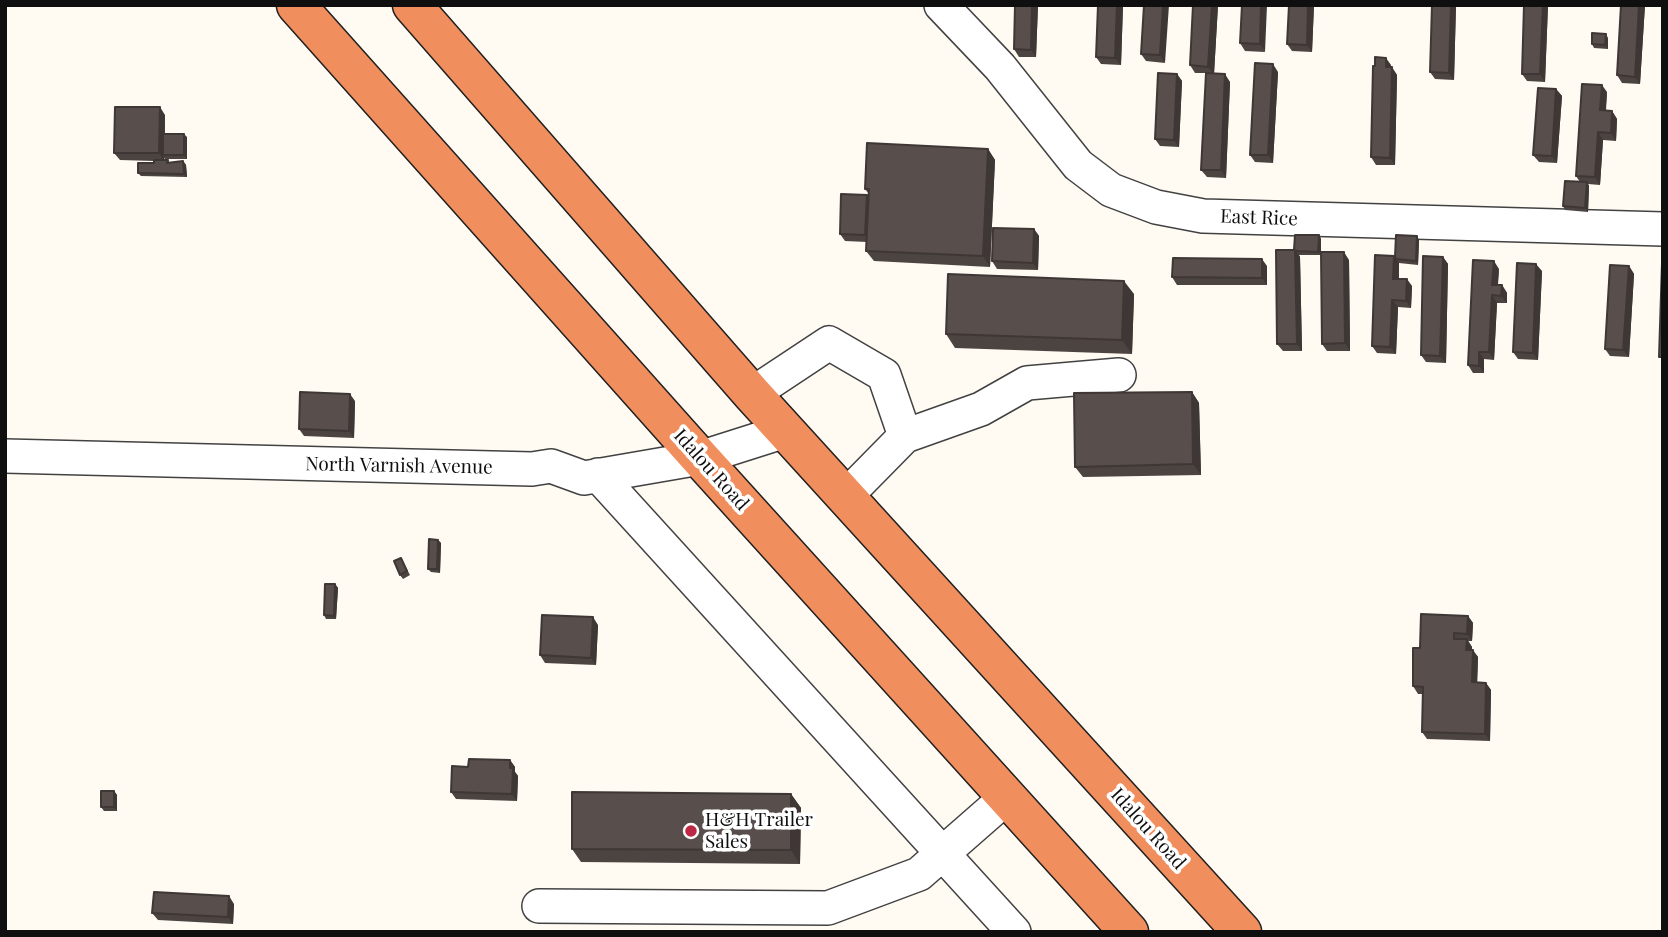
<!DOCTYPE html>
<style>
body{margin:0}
#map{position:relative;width:1668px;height:937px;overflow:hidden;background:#fffaf2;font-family:"Playfair Display",serif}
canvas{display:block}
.frame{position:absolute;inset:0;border:7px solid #0f0f0f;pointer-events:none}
</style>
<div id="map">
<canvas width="1668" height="937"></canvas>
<div class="frame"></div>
</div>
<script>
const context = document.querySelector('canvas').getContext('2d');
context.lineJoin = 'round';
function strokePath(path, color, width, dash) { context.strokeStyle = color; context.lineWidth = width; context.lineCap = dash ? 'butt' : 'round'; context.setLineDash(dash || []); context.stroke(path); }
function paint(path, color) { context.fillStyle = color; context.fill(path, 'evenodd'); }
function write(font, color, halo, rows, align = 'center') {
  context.font = font + ' "Playfair Display",serif'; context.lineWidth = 7; context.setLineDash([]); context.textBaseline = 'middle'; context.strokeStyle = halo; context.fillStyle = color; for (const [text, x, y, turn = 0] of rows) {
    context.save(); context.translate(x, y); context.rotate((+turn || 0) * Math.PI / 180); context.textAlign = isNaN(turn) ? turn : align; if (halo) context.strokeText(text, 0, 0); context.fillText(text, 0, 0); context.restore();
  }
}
const minor = new Path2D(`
 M941,5L1000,67L1078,165L1111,190L1156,207L1203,216L1663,229
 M752,394L829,343L884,375L905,436L845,497
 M905,436L981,409L1027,383L1119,375
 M5,456L532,469L551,466L584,478L700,458L785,431
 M598,475L1014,932
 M539,906L828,908L919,874L1007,797`);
const highway = new Path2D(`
 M296,5L700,458L1129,932
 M412,5L752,394L1242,932`);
strokePath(minor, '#424242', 36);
strokePath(highway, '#202020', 41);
strokePath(minor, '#fff', 33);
strokePath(highway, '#f18e5d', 38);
paint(new Path2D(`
 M1015,5H1038L1036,57H1019L1014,49Z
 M1098,5H1123L1121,65L1101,64L1096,57Z
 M1144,5L1165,63L1146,61L1141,54Z
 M1193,5H1218L1214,74L1230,82L1226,178L1207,177L1201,170L1206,73H1195L1190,65Z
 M1242,5L1265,52L1245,51L1240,43Z
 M1289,5H1314L1312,52L1292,51L1287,44Z
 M1432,5H1456L1454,80L1435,79L1430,72Z
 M1524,5H1548L1545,82L1527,81L1522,74Z
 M1621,5H1645L1640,84L1622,83L1617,75Z
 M1608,38V49L1594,48L1592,44Z
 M1391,65V67L1397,75L1395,165H1376L1371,157Z
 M1278,72L1273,163L1255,162L1250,155Z
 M1177,74L1182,81L1179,147L1160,146L1155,139Z
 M1556,89L1562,96L1557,163L1539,162L1533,155Z
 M1607,92L1606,111H1612L1617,119L1616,141L1603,140L1600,185L1588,184L1589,186L1588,212L1565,210L1563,206L1580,182L1576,176Z
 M165,115V134L187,137V159H165L164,158V160H168L170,163L183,161L186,165L187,177L141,176L138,173L154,163V161L120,160L114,153Z
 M988,149L995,160L990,267L874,261L866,251L867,242L845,241L840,234L867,195L869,197V194L865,189Z
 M1034,229L1039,236L1038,270L997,269L992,261Z
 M1319,235L1321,239V255H1299L1300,257L1302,351H1283L1277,344L1294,250Z
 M1419,240L1418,265L1399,263V279L1412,286L1411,308L1398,307L1396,354L1377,353L1372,346L1394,256Z
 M1443,257L1448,264L1446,363L1426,362L1421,355Z
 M1349,260L1350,351H1327L1322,344Z
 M1267,266V285H1177L1172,277Z
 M1629,266L1634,274L1629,357L1610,356L1605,349Z
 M1499,269L1498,285H1502L1507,293V303H1497L1494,360L1484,359V373H1473L1468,365Z
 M1542,271L1538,360L1518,359L1513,352Z
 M1134,294L1132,354L955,348L946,334Z
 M1192,392L1199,403L1201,475L1083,477L1075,467Z
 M355,401L354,438L304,436L299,429Z
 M438,540L441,543L440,573L431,572L428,569Z
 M401,558L410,575L403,579L400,575Z
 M335,584L338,588L336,619H326L324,615Z
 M1468,616L1473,623L1472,641H1468L1472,647V650L1478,657L1477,682L1486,683L1491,690L1490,741L1427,739L1422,732L1423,694H1418L1413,686Z
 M598,625L596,665L545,663L540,655Z
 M510,760L515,767V772L518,776L517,801L456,799L451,792L468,767Z
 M114,791L117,795V811H104L101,807Z
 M791,794L801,808L800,864L581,862L572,849Z
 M234,904L233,924L158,920L152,913Z`), '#4c4441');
paint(new Path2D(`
 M1032,5H1038L1036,57L1031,50Z
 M1117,5H1123L1121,65L1115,58Z
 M1163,5H1169L1165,63L1160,55Z
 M1212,5H1218L1214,74L1208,67Z
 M1261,5H1267L1265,52L1260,44Z
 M1308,5H1314L1312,52L1307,45Z
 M1451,5H1456L1454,80L1449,73Z
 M1543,5H1548L1545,82L1540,74Z
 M1639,5H1645L1640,84L1635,77Z
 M1606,34L1608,38V49L1605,45Z
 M1386,58L1391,65V74L1386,67Z
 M1273,64L1278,72L1273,163L1268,155Z
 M1392,67L1397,75L1395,165L1390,158Z
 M1177,74L1182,81L1179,147L1174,140Z
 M1225,74L1230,82L1226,178L1221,170Z
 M1602,85L1607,92L1605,118L1600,110Z
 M1556,89L1562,96L1557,163L1552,156Z
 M160,107L165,115L164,155H163L164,158V161L159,153Z
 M1612,111L1617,119L1616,141L1611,133Z
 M1598,132L1603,140L1600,185L1595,177Z
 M184,134L187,137V159L184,155Z
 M988,149L995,160L990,267L983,256Z
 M183,161L186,165L187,177L184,174Z
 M1587,182L1589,186L1588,212L1585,208Z
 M867,195L872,202L871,242L865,235Z
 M1034,229L1039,236L1038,270L1033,263Z
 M1319,235L1321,239V255L1318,252Z
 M1417,236L1419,240L1418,265L1416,261Z
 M1295,250L1300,257L1302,351L1297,344Z
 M1344,252L1349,260L1350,351L1345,343Z
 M1394,256L1399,263L1398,286L1393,279Z
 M1443,257L1448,264L1446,363L1440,356Z
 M1262,259L1267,266V285L1262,278Z
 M1494,261L1499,269L1497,292L1492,285Z
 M1536,264L1542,271L1538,360L1533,353Z
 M1629,266L1634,274L1629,357L1623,350Z
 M1407,279L1412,286L1411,308L1406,301Z
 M1124,281L1134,294L1132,354L1122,340Z
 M1502,285L1507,293V303L1501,296Z
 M1492,295L1497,303L1494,360L1489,352Z
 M1392,300L1398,307L1396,354L1390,347Z
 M1479,352L1484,359V373L1479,366Z
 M1192,392L1199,403L1201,475L1193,464Z
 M350,394L355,401L354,438L349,431Z
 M438,540L441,543L440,573L437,569Z
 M335,584L338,588L336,619L334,616Z
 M1468,616L1473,623L1472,641L1467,634Z
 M593,617L598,625L596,665L591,658Z
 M1467,639L1472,647L1471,657L1466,650Z
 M1473,650L1478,657L1477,689L1472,682Z
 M1486,683L1491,690L1490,741L1485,734Z
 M510,760L515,767V772L518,776L517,801L512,794Z
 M114,791L117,795V811L114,807Z
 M791,794L801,808L800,864L791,850Z
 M229,896L234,904L233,924L228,917Z`), '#3e3735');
const building = new Path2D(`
 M1015,5H1032L1031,50L1014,49Z
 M1098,5H1117L1115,58L1096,57Z
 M1144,5H1163L1160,55L1141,54Z
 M1193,5H1212L1208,67L1190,65Z
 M1242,5H1261L1260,44L1240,43Z
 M1289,5H1308L1307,45L1287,44Z
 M1432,5H1451L1449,73L1430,72Z
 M1524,5H1543L1540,74H1522Z
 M1621,5H1639L1635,77L1617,75Z
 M1592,33L1606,34L1605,45L1592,44Z
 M1375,57L1386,58V67H1392L1390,158L1371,157L1373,66H1375Z
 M1255,63L1273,64L1268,155H1250Z
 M1158,73L1177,74L1174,140L1155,139Z
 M1206,73L1225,74L1221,170H1201Z
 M1582,84L1602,85L1600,110L1612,111L1611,133L1598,132L1595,177L1576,176Z
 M1538,88L1556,89L1552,156L1533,155Z
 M115,107H160L159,153H114Z
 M163,134H184V155H163Z
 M867,143L988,149L983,256L866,251L869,189H865Z
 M154,160H168L167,163L183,161L184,174L138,173V163H154Z
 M1565,181L1587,182L1585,208L1563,206Z
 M841,194L867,195L865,235L840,234Z
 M993,228L1034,229L1033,263L992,261Z
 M1295,235H1319L1318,252L1297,251L1294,250Z
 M1396,235L1417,236L1416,261L1396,259L1395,257Z
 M1276,250H1295L1297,344H1277Z
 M1321,252H1344L1345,343L1322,344Z
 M1375,255L1394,256L1393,279H1407L1406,301L1392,300L1390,347L1372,346Z
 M1423,256L1443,257L1440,356L1421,355Z
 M1173,258L1262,259V278L1172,277Z
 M1473,260L1494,261L1492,285H1502L1501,296L1492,295L1489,352H1479V366L1468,365Z
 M1517,263L1536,264L1533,353L1513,352Z
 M1662,263L1663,264V357H1659Z
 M1610,265L1629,266L1623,350L1605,349Z
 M948,274L1124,281L1122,340L946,334Z
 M300,392L350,394L349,431L299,429Z
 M1192,392L1193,464L1075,467L1074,393Z
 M429,539L438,540L437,569H428Z
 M401,558L407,571L400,575L394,561Z
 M325,584H335L334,616L324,615Z
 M1421,614L1468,616L1467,634L1454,633V639H1467L1466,650H1473L1472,682L1486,683L1485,734L1422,732L1423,687L1413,686V648H1420Z
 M542,615L593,617L591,658L540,655Z
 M469,759L510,760V768H513L512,794L451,792L452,766L468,767Z
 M101,791H114V807H101Z
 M572,792L791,794V850L572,849Z
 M154,892L229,896L228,917L152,913Z`);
paint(building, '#584f4c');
strokePath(building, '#3e3735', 2);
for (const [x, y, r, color] of [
 [691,831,7,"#bd2943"]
]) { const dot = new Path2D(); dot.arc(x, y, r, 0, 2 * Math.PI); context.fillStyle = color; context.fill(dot); strokePath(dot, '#fff', 2.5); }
write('19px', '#0f0f0f', '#fff', [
 ["East Rice",1259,218,2],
 ["North Varnish Avenue",399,466,1],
 ["Idalou Road",711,470,48],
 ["Idalou Road",1148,829,48]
]);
write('19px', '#0f0f0f', '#fff', [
 ["H&H Trailer",705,820],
 ["Sales",705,842]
], 'left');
</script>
